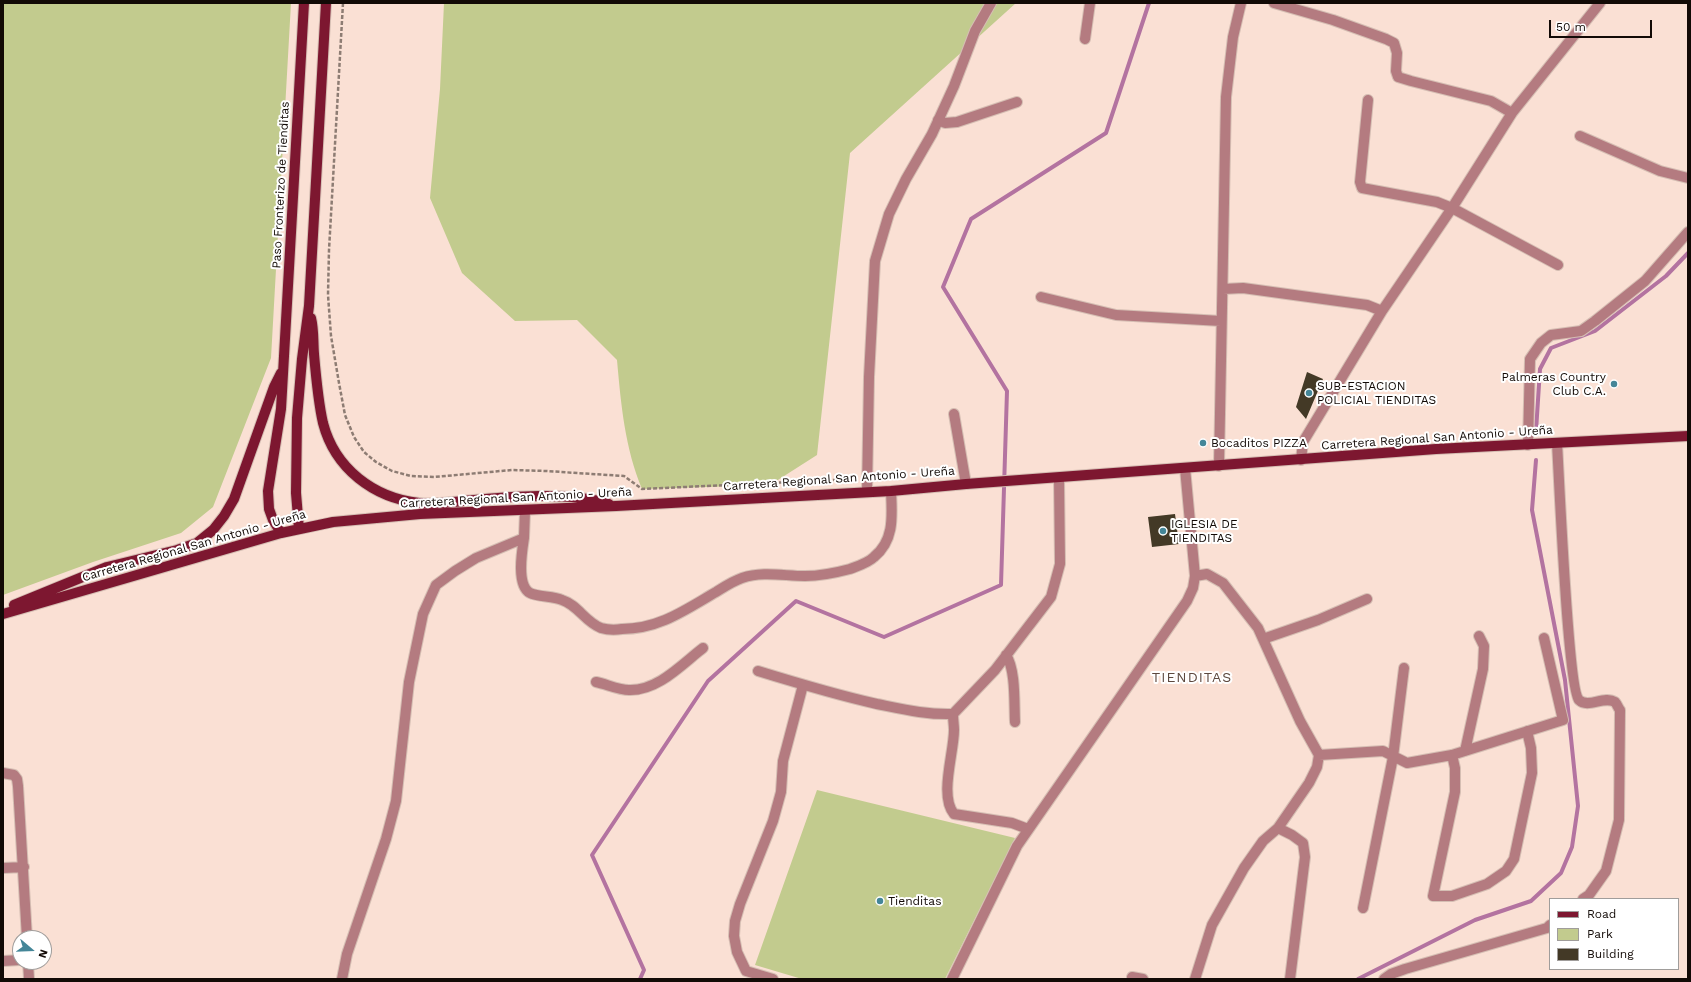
<!DOCTYPE html>
<meta charset="utf-8">
<style>
body{margin:0}
#map{position:relative;width:1691px;height:982px;overflow:hidden;background:#fae0d4;font-family:"Work Sans",sans-serif}
canvas{display:block}
.frame{position:absolute;inset:0;border:4px solid #120a06;pointer-events:none}
.legend{position:absolute;left:1549px;top:898px;width:130px;height:72px;box-sizing:border-box;background:#fff;border:1px solid #a09d9b;margin:0;padding:5px 7px;list-style:none;font-size:12px;color:#120a06}
.legend li{display:flex;align-items:center;gap:8px;height:20px}
.legend b{width:20px;border:1px solid #a09d9b}
.north{position:absolute;left:12px;top:930px;width:40px;height:40px;box-sizing:border-box;background:#fff;border:1px solid #a09d9b;border-radius:50%;rotate:109deg;font-size:11px;font-weight:700;line-height:16px;text-align:center;color:#120a06}
.north::after{content:'';display:block;margin:auto;width:14px;height:18px;background:#448698;clip-path:polygon(50% 0,100% 100%,50% 72%,0 100%)}
.scale{position:absolute;left:1549px;top:20px;width:103px;height:18px;box-sizing:border-box;border:2px solid #120a06;border-top:0;padding-left:5px;font-size:12px;line-height:14px;white-space:nowrap;color:#120a06;-webkit-text-stroke:3px #fff;paint-order:stroke}
</style>
<div id="map">
<canvas width="1691" height="982"></canvas>
<div class="frame"></div>
<ul class="legend">
<li><b style="height:5px;background:#7d1730"></b>Road</li>
<li><b style="height:11px;background:#c2cb8e"></b>Park</li>
<li><b style="height:11px;background:#433926"></b>Building</li>
</ul>
<div class="north">N</div>
<div class="scale">50 m</div>
</div>
<script>
const context = document.querySelector('canvas').getContext('2d');
context.lineJoin = 'round';
function paint(path, color) { context.fillStyle = color; context.fill(path, 'evenodd'); }
function strokePath(path, color, width, dash) { context.strokeStyle = color; context.lineWidth = width; context.lineCap = dash ? 'butt' : 'round'; context.setLineDash(dash || []); context.stroke(path); }
function write(font, color, halo, rows, align = 'center') {
  context.font = font + ' "Work Sans",sans-serif'; context.lineWidth = 4; context.setLineDash([]); context.textBaseline = 'middle'; context.strokeStyle = halo; context.fillStyle = color; for (const [text, x, y, turn = 0] of rows) {
    context.save(); context.translate(x, y); context.rotate((+turn || 0) * Math.PI / 180); context.textAlign = isNaN(turn) ? turn : align; if (halo) context.strokeText(text, 0, 0); context.fillText(text, 0, 0); context.restore();
  }
}
paint(new Path2D(`
 M3,3H291L271,358L213,507L181,533L93,562L3,595Z
 M444,3H1016L850,153L817,455L770,485L642,489C625,448 621,405 617,360L577,320L515,321L462,273L430,198L440,89Z
 M817,790L1015,838L945,979H802L755,965Z`), '#c2cb8e');
strokePath(new Path2D(`
 M1536,431L1540,369L1551,348L1595,331L1666,276L1688,253
 M640,979L644,970L592,855L708,681L796,601L884,637L1001,585L1007,391L943,287L971,219L1106,133L1149,3
 M1358,979L1475,920L1531,901L1561,873L1572,847L1578,806L1565,680L1532,510L1536,460`), '#b373a0', 4);
paint(new Path2D(`
 M1307,372L1323,379L1306,419L1296,407Z
 M1175,514L1179,544L1152,547L1148,517Z`), '#433926');
const minor = new Path2D(`
 M1274,3L1333,20L1386,39L1394,43L1397,53L1396,71L1398,77L1411,81L1491,101L1512,113
 M1085,39L1090,3
 M1368,100L1360,182L1362,188L1437,202L1452,208L1558,265
 M938,120L945,123L957,122L1017,102
 M1580,136L1660,171L1688,178
 M1223,289L1243,288L1367,305L1382,311
 M1041,297L1116,315L1221,321
 M954,414L966,484
 M1557,443C1559,475 1568,689 1579,700C1588,709 1604,695 1615,702C1617,704 1618,708 1620,710L1619,820L1606,871L1589,895L1583,899
 M1528,445L1530,359L1541,343L1551,335L1581,331L1595,321L1645,281L1688,232
 M1301,460L1303,442L1382,311L1452,208L1512,113L1600,3
 M1219,466L1226,97L1233,37L1241,3
 M867,492L869,377L875,261L889,214L906,179L932,134L954,86L975,31L991,3
 M524,538C522,551 516,585 530,593C538,597 553,596 562,600C578,605 585,622 601,628C608,630 615,630 622,629C659,629 685,610 716,592C724,587 733,581 742,578C763,571 784,576 805,576C821,576 835,573 850,569C858,566 868,563 874,557C895,540 892,515 891,491
 M1195,576L1207,574L1223,583L1258,628L1300,721L1319,755L1317,767L1309,783L1278,828L1263,841L1244,868L1212,925L1195,979
 M1263,639L1318,620L1367,599
 M1006,655C1016,670 1014,703 1015,722
 M758,671C797,683 837,695 877,704C902,709 927,715 953,714L995,670L1051,597L1060,564L1059,478
 M596,682C606,684 619,690 629,690C658,691 682,664 703,648
 M953,714C953,720 954,725 954,730C954,753 939,796 954,814L1012,823L1028,829
 M1465,751L1483,669L1484,646L1479,636
 M1319,755L1383,751L1407,763L1452,755L1563,720L1544,638
 M1452,755L1455,768V792L1433,896H1452L1487,884L1506,871L1514,859L1532,773L1531,748L1527,731
 M3,773L14,775L17,779L18,786L27,938
 M1278,828L1292,835L1303,843L1305,857L1290,979
 M3,868L24,867
 M1363,908L1393,757L1404,668
 M3,961L20,960
 M28,962L29,979
 M1132,977L1143,979
 M342,979L347,954L386,839L396,801L409,682L423,614L436,585L455,571L476,558L524,538L525,511
 M773,979L746,971L737,952L734,936L735,921L740,904L773,821L781,792L783,761L803,685
 M952,979L1017,846L1187,601L1193,588L1195,576L1185,468
 M1384,979L1391,974L1405,969L1547,928L1550,925`);
const major = new Path2D(`
 M311,318C314,330 313,342 314,354C316,377 318,401 323,423C335,469 374,498 419,503C433,505 450,502 464,501C507,497 569,491 609,504
 M299,529L296,493L297,418L302,359L309,306L326,3
 M281,533L273,520L269,509L268,491L281,409L304,3
 M14,605L107,567L177,550L197,543L213,530L224,516L234,499L274,387L281,373
 M3,614L281,533L333,522L420,514L616,506L891,491L966,484L1436,449L1688,436`);
strokePath(minor, '#d5beb3', 12);
strokePath(major, '#d5beb3', 12);
strokePath(new Path2D(`
 M343,3L329,250L328,295L331,336L339,383L345,415L354,437L364,452L376,462L392,471L411,476L434,477L512,470L546,471L624,476L642,489L856,479`), '#8d7c73', 2.5, [4, 2]);
strokePath(minor, '#b47b80', 10);
strokePath(major, '#7d1730', 10);
for (const [x, y, r, color] of [
 [1614,384,4,"#448698"],
 [1309,393,4,"#448698"],
 [1203,443,4,"#448698"],
 [1163,531,4,"#448698"],
 [880,901,4,"#448698"]
]) { const dot = new Path2D(); dot.arc(x, y, r, 0, 2 * Math.PI); context.fillStyle = color; context.fill(dot); strokePath(dot, '#fff', 1.5); }
write('12px', '#120a06', '#fff', [
 ["Paso Fronterizo de Tienditas",281,185,-87],
 ["Carretera Regional San Antonio - Ureña",1437,438,-4],
 ["Carretera Regional San Antonio - Ureña",839,479,-4],
 ["Carretera Regional San Antonio - Ureña",516,498,-3],
 ["Carretera Regional San Antonio - Ureña",194,546,-16]
]);
write('12px', '#120a06', '#fff', [
 ["Palmeras Country",1606,377,"right"],
 ["Club C.A.",1606,391,"right"],
 ["SUB-ESTACION",1317,386],
 ["POLICIAL TIENDITAS",1317,400],
 ["Bocaditos PIZZA",1211,443],
 ["IGLESIA DE",1171,524],
 ["TIENDITAS",1171,538],
 ["Tienditas",888,901]
], 'left');
context.letterSpacing = '1px';
write('14px', '#5d483e', '#fff', [
 ["TIENDITAS",1192,678]
]);
context.letterSpacing = '0px';
</script>
